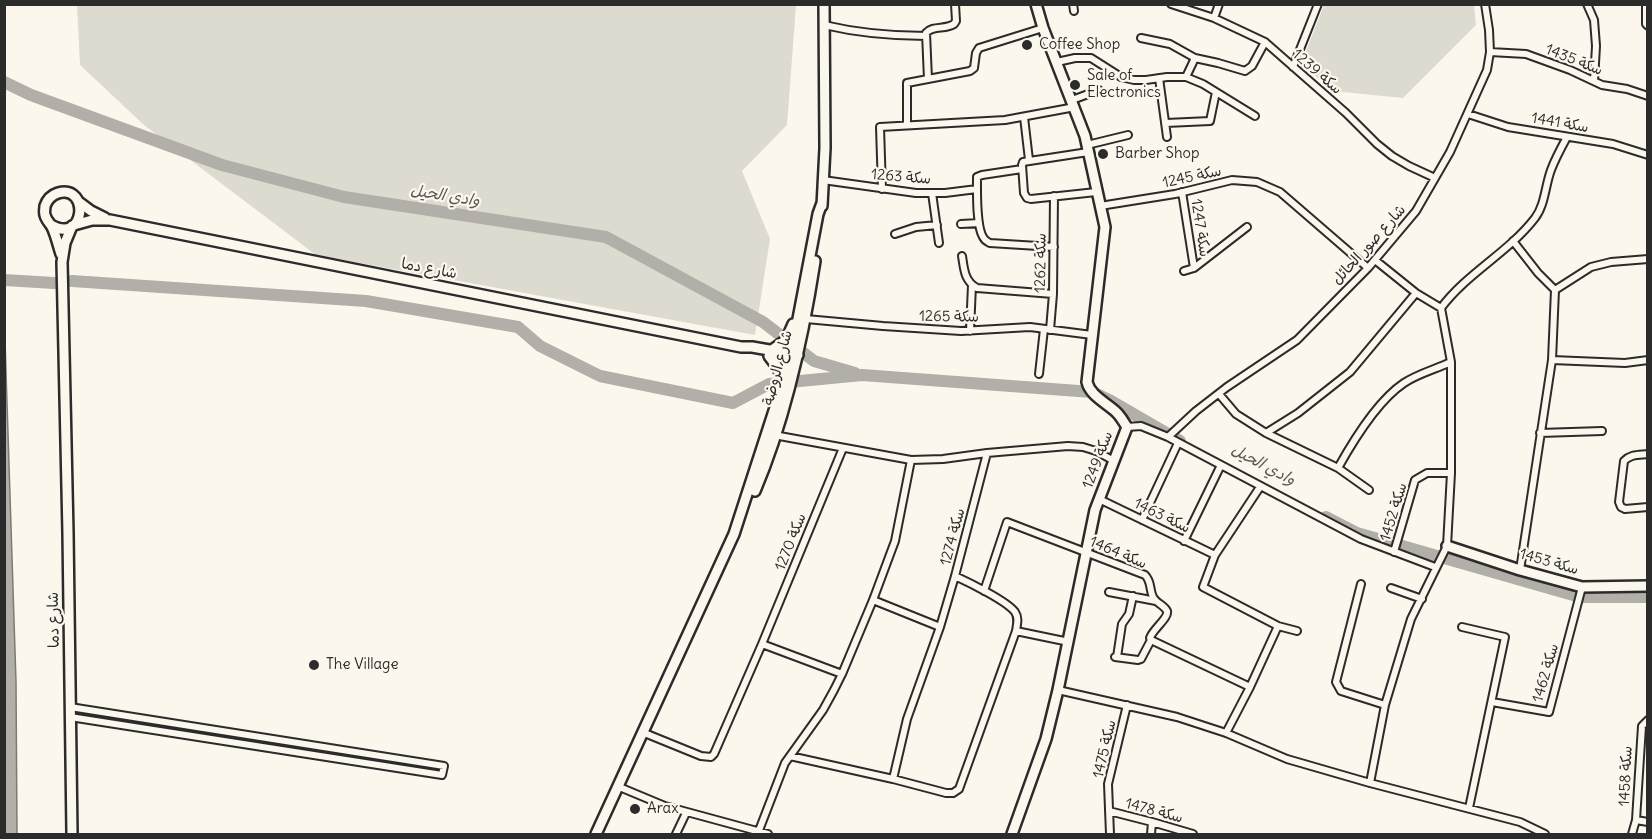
<!DOCTYPE html>
<meta charset="utf-8">
<style>
body{margin:0}
#map{position:relative;width:1652px;height:839px;overflow:hidden;background:#fbf7ec;font-family:Delius,sans-serif}
canvas{display:block}
.frame{position:absolute;inset:0;border:6px solid #2b2b2b;pointer-events:none}
</style>
<div id="map">
<canvas width="1652" height="839"></canvas>
<div class="frame"></div>
</div>
<script>
const context = document.querySelector('canvas').getContext('2d');
context.lineJoin = 'round';
function paint(path, color) { context.fillStyle = color; context.fill(path, 'evenodd'); }
function strokePath(path, color, width, dash) { context.strokeStyle = color; context.lineWidth = width; context.lineCap = dash ? 'butt' : 'round'; context.setLineDash(dash || []); context.stroke(path); }
function write(font, color, halo, rows, align = 'center') {
  context.font = font + ' Delius,"Playpen Sans Arabic",sans-serif'; context.lineWidth = 4.5; context.setLineDash([]); context.textBaseline = 'middle'; context.strokeStyle = halo; context.fillStyle = color; for (const [text, x, y, turn = 0] of rows) {
    context.save(); context.translate(x, y); context.rotate((+turn || 0) * Math.PI / 180); context.textAlign = isNaN(turn) ? turn : align; if (halo) context.strokeText(text, 0, 0); context.fillText(text, 0, 0); context.restore();
  }
}
paint(new Path2D(`
 M77,5H796L787,125L742,171L770,239L755,335L316,255L144,125L80,65Z
 M1324,5H1474L1476,25L1403,98L1333,91L1301,64Z`), '#dddad0');
const water = new Path2D(`
 M4,309L16,682L17,834H4Z`);
paint(water, '#b1afa7');
strokePath(water, '#7b7a75', 1.5);
strokePath(new Path2D(`
 M4,82L31,95L222,165L344,197L606,237L763,322L814,361L855,373
 M4,280L54,283
 M72,281L366,301L518,327L540,346L600,376L733,403L769,384L862,375L1092,392L1111,401L1180,441
 M1326,517L1357,533L1580,597H1648`), '#b1afa7', 12);
const street = new Path2D(`
 M1073,4L1074,11
 M1171,4L1214,18L1265,42L1346,113L1377,144L1392,156L1409,166L1435,178
 M1587,4L1594,20L1596,46L1594,81
 M1646,4V24L1648,26
 M1214,18L1219,4
 M824,25C858,33 891,36 926,36
 M1141,38L1170,44L1195,58
 M1490,52L1526,54L1570,70L1602,85L1627,89L1648,96
 M1057,62L1075,58H1091L1121,77L1134,80H1146L1167,77H1186L1203,84L1255,116
 M1293,67L1318,4
 M1186,77L1195,58L1218,63L1245,71L1252,66L1265,42
 M1159,78L1167,137
 M928,79L926,33C933,25 945,30 954,24L956,21L955,4
 M1072,100L1099,90
 M1468,114L1508,127L1613,144L1648,155
 M1024,117L1029,160
 M1166,123L1210,121L1216,92
 M907,125V83L970,71L974,68L976,53L979,48L1043,28
 M1087,145L1128,135
 M1088,152L1023,162L1022,165L1024,193L1027,198L1031,199L1096,192
 M1022,169L982,175L977,177C977,191 976,226 983,237C985,241 986,241 990,243L1054,247
 M823,180L916,193H945L977,189
 M882,189L880,127L1005,120L1075,107
 M1182,192L1194,268
 M932,193L939,243
 M1100,206L1175,194L1232,180L1257,182L1280,192L1368,268
 M961,224L979,223
 M895,234L916,227L937,225
 M1513,241L1538,273L1555,290
 M962,256C964,268 964,281 977,288L1053,294
 M1375,260L1416,293L1441,308
 M1184,271L1194,268L1247,227
 M806,319L883,326L961,331L1030,327L1092,335
 M1050,330L1053,294L1054,196
 M970,331L972,285
 M1552,360L1625,363L1648,360
 M1039,374L1044,329
 M1219,394L1236,414L1266,433L1338,468L1369,490
 M1127,427L1141,426L1168,437L1361,539L1435,567
 M1266,433L1298,413L1350,372L1416,293
 M1540,433L1602,431
 M774,435L911,460L943,459L987,453L1068,446L1083,447L1096,451L1114,461
 M1168,437L1196,411L1227,387L1297,340L1368,268L1416,211L1450,152L1487,70L1490,52L1489,30L1485,4
 M1648,454C1638,455 1631,454 1624,461L1619,502L1621,507L1625,509L1648,507
 M1338,468C1353,441 1377,401 1404,383C1417,374 1436,369 1451,362
 M1260,487L1215,555L1203,587L1278,626L1297,631
 M1099,499L1215,555
 M1142,520L1178,443
 M1184,541L1221,465
 M1394,552L1415,480L1427,473H1451
 M1520,570L1552,360L1555,290L1591,267L1611,262L1648,259
 M1361,584L1336,682L1341,691L1385,705
 M1391,588L1422,599
 M984,591L1007,522L1145,575C1152,582 1149,589 1153,597C1156,603 1164,605 1167,611C1169,618 1152,630 1150,638L1151,640
 M1109,592L1156,601
 M873,600L940,627
 M1462,627L1505,637L1469,808
 M1016,631L1069,642
 M1151,640L1250,687
 M762,644L842,674
 M1115,657L1138,660L1141,659L1151,640
 M1117,657L1122,624L1129,614L1133,596
 M1058,690L1177,717L1226,733L1287,759L1370,783L1520,822L1545,834
 M1492,702L1549,712L1582,587
 M70,707L444,766L442,775L70,717
 M642,732L701,756L711,757L714,754L762,644L843,448
 M1226,733L1250,687L1278,626
 M790,756L893,779L946,793H953L959,789L1016,631C1017,624 1019,618 1015,612C1007,601 968,582 955,576
 M893,779L907,719L940,627L955,576L987,453
 M1370,783L1385,705L1411,619L1447,546L1451,473V362L1441,308C1467,273 1508,253 1535,218C1545,205 1545,186 1551,170C1555,159 1561,148 1567,137
 M617,786L665,806L768,834
 M1109,811L1152,822L1193,834
 M1636,820L1648,822
 M758,833L785,763L823,710L834,690L842,674L873,600L895,541L911,460
 M676,834L686,813
 M1110,834L1108,784L1127,705
 M1151,834L1152,822
 M1632,834L1636,820L1642,726L1648,720`);
const secondary = new Path2D(`
 M79,202L91,211L105,218
 M822,206L825,148L824,4
 M51,225C86,245 90,184 58,193C52,195 47,200 45,206C45,208 44,212 45,215C46,220 50,223 52,227C56,235 58,245 61,254
 M74,225L92,220H110L741,347H752L798,355
 M772,350L786,340L793,324
 M769,356L778,368L783,382
 M755,491C786,418 803,339 815,261
 M1447,546L1520,570L1582,587L1648,586
 M72,834L68,533L62,262L65,243L72,226
 M596,834L734,534L783,383L793,345L818,214L822,203
 M1012,834L1046,739L1058,690L1095,510L1127,427C1123,421 1120,415 1115,411C1105,402 1090,395 1087,382L1105,227L1085,136L1043,28L1036,4`);
strokePath(street, '#2b2b2b', 10);
strokePath(secondary, '#2b2b2b', 14);
strokePath(street, '#fbf7ec', 6);
strokePath(secondary, '#fbf7ec', 9);
for (const [x, y, r, color] of [
 [1027,45,6,"#2b2b2b"],
 [1075,85,6,"#2b2b2b"],
 [1103,154,6,"#2b2b2b"],
 [314,665,6,"#2b2b2b"],
 [635,809,6,"#2b2b2b"]
]) { const dot = new Path2D(); dot.arc(x, y, r, 0, 2 * Math.PI); context.fillStyle = color; context.fill(dot); strokePath(dot, '#fbf7ec', 2); }
write('15px', '#2b2b2b', '#fbf7ec', [
 ["Coffee Shop",1039,45],
 ["Sale of",1087,76],
 ["Electronics",1087,93],
 ["Barber Shop",1115,154],
 ["The Village",326,665],
 ["Arax",647,809]
], 'left');
write('15px', '#2b2b2b', '#fbf7ec', [
 ["سكة 1435",1574,60,22],
 ["سكة 1239",1317,72,41],
 ["سكة 1441",1560,123,10],
 ["سكة 1263",901,177,5],
 ["سكة 1245",1192,177,-12],
 ["سكة 1247",1200,228,81],
 ["شارع صور الحائل",1369,245,-48],
 ["سكة 1262",1041,263,-89],
 ["شارع دما",429,269,11],
 ["سكة 1265",949,317,1],
 ["شارع الروضة",778,368,-75],
 ["سكة 1249",1098,460,-69],
 ["سكة 1452",1394,512,-73],
 ["سكة 1463",1162,516,26],
 ["سكة 1274",953,537,-75],
 ["سكة 1270",791,542,-68],
 ["سكة 1464",1118,553,23],
 ["سكة 1453",1549,562,16],
 ["شارع دما",54,620,-91],
 ["سكة 1462",1546,673,-74],
 ["سكة 1475",1105,749,-77],
 ["سكة 1458",1626,776,-87],
 ["سكة 1478",1154,811,15]
]);
write('italic 16px', '#5a5956', '#fbf7ec', [
 ["وادي الحيل",445,196,9],
 ["وادي الحيل",1263,465,28]
]);
</script>
